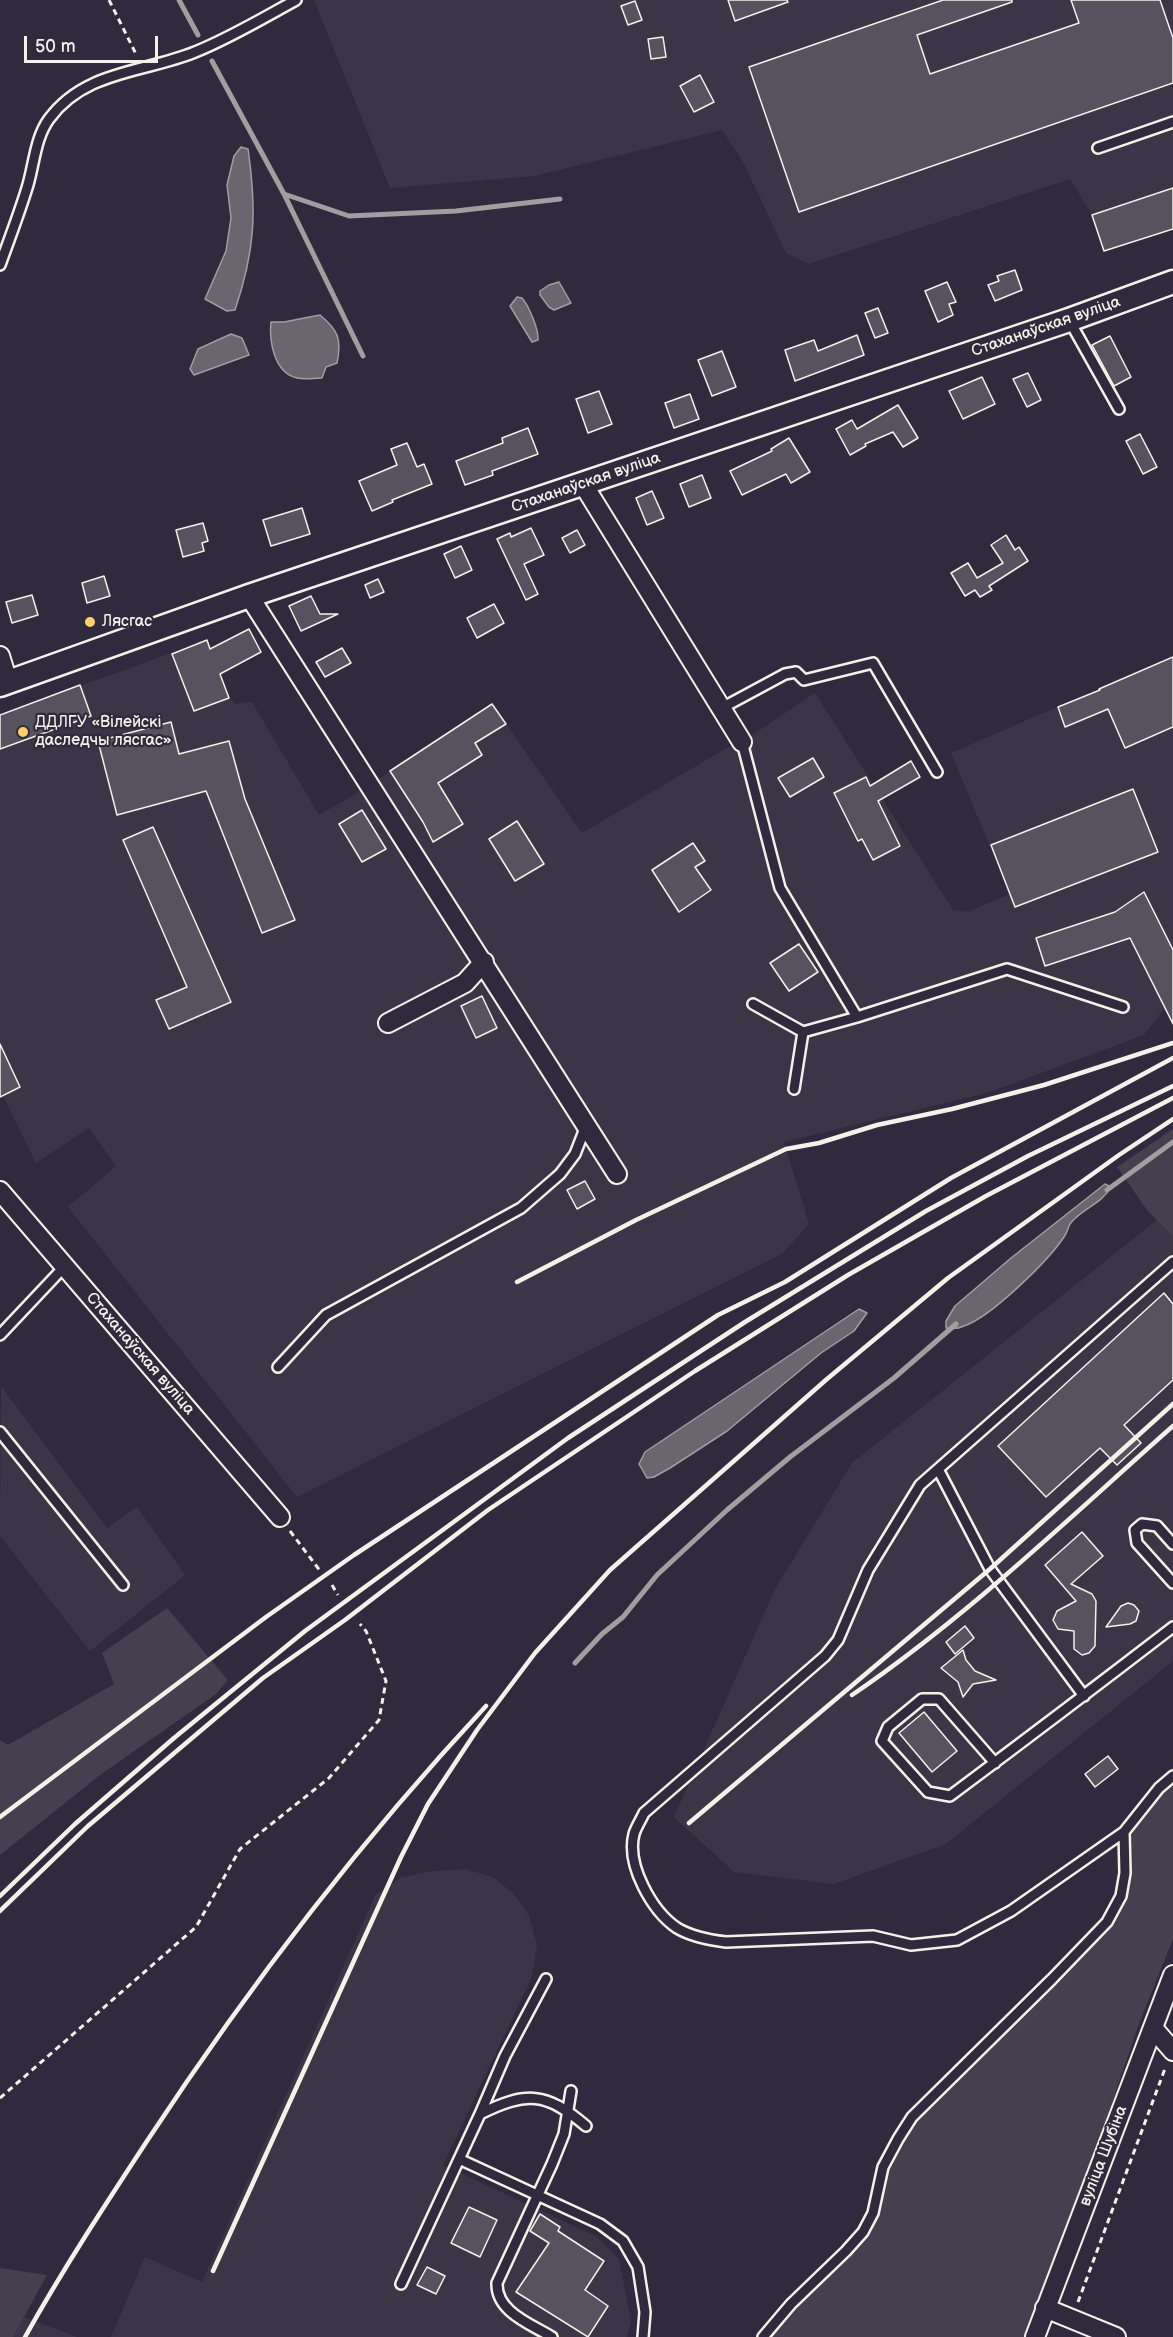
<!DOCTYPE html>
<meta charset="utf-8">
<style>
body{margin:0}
#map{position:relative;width:1173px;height:2337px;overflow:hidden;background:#2f2a3d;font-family:"Balsamiq Sans",sans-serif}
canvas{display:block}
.scale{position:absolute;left:24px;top:36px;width:134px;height:27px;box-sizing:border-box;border:3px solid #f4f1e8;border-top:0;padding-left:8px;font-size:18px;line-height:21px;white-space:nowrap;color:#f4f1e8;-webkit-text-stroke:4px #2f2a3d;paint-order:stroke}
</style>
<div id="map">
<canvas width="1173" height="2337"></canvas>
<div class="scale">50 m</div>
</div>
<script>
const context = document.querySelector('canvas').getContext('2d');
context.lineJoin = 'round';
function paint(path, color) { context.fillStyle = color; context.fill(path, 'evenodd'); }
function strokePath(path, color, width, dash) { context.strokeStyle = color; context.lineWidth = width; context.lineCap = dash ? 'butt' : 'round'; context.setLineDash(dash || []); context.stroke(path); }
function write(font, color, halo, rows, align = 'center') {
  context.font = font + ' "Balsamiq Sans",sans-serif'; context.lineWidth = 4.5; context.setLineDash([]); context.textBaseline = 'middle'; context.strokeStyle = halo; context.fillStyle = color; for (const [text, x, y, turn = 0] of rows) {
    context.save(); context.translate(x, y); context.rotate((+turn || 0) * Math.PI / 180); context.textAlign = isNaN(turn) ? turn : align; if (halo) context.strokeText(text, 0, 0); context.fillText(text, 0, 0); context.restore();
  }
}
paint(new Path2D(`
 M314,0H1173V229L1104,251L1092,215L1070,179L809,264L786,253L743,162L722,130L535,176L390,188Z
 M207,640L229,698L236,704L252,702L319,815L356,794L492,704L582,833L730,746L742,742L815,693L953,910L968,912L1010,894L951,753L1173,657V1005L1165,1008L1144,1035L990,1092L784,1142L809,1224L782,1254L297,1497L68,1207L116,1166L89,1128L36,1163L3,1096L0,1097V715Z
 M1173,1207V1661L946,1844L834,1884L734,1872L674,1817L775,1589L852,1463Z
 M1,1386L107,1528L137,1507L185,1575L90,1651L0,1536Z
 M465,1869L493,1877L513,1893L529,1915L537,1945L532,1977L443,2165L596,2236L619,2259L631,2321L627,2337H111L145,2257L202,2282L375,1896L400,1878L433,1871Z
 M24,2317L77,2337H13Z`), '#3b3647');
paint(new Path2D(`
 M1173,1129V1236L1147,1210L1117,1167Z
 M167,1608L228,1680L216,1694L100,1775L0,1855V1740L8,1745L114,1684L102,1653Z
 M1173,1776V1939L1139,2024L1031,2337H763L863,2232L883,2167L912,2117L1107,1922L1121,1896L1124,1832Z
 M0,2268L47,2275L13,2337H0Z`), '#454050');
const water = new Path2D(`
 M241,147L248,149C257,211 255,251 235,310L227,311L205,299L226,251L231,218L227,185L234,156Z
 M559,282L571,303L554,310L549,307L540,295V291L549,285Z
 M517,297L522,298C529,306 539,330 538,340L532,342L510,306Z
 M320,315C338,330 342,339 337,363L326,367L322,378C314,378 305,380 297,378C274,373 269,341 271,322H284Z
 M231,334L242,338L249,355L194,375L190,369L198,349Z
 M1105,1184L1111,1187C1102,1204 1081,1209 1070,1224C1068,1228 1067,1233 1064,1237C1048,1261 991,1317 964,1326C958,1329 952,1329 946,1328V1321L955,1306L1011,1258Z
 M859,1309L867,1313L854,1331L821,1353L727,1431L670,1468L654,1477L647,1478L639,1464L645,1452Z`);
paint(water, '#6a6670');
strokePath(water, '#a19ea0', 1.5);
strokePath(new Path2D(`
 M179,0L198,35
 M212,61L284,194L363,356
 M284,194L349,216L456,211L560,199
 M1107,1190L1173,1142
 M575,1663L602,1634L623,1617L657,1575L727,1510L790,1457L894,1378L956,1324`), '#a19ea0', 5);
const building = new Path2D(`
 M728,0H787L788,2L735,21Z
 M943,0H1012V2L917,35L930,74L1079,23L1071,0H1160L1173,38V83L799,212L749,67Z
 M635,1L642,20L628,25L621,6Z
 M663,37L666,57L651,59L648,39Z
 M700,75L714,102L694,112L680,86Z
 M1173,188V229L1104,251L1092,215Z
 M1015,270L1022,290L995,301L988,285L999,281L997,276Z
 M947,282L956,302L949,304L953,315L938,322L925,291Z
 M878,308L888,333L875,338L865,313Z
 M857,335L864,355L795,381L785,350L814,340L818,351Z
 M1110,336L1131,377L1114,386L1092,345Z
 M722,351L736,387L712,396L698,360Z
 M1028,373L1041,400L1027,407L1013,379Z
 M982,377L995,404L963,419L949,391Z
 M599,391L612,424L588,433L576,399Z
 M690,394L699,419L674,428L665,403Z
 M898,405L918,438L903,447L893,432L865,444L866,446L850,455L836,429L852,420L857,429Z
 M528,428L538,454L492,471L493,475L465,485L456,461L503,443L502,438Z
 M1140,434L1157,467L1143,474L1126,441Z
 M789,438L810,472L791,483L786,474L742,495L730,471L772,451L771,449Z
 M407,443L417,467L424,464L432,484L392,500L393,502L372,511L359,481L397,465L391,449Z
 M702,475L711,498L689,507L680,484Z
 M652,491L664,518L647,525L636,498Z
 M302,508L310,534L271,546L263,520Z
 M203,523L208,541L202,543L204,551L183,557L176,530Z
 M531,528L544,555L524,564L538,594L526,600L497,539L510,533L511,537Z
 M577,530L585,545L570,553L562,538Z
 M1006,535L1015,550L1019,547L1028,561L989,586L992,590L980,597L975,590L965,596L951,573L968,563L977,578L1003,563L991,545Z
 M461,546L472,570L455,578L444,554Z
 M104,576L110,596L87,603L82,583Z
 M378,579L384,592L370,598L365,585Z
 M32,595L38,615L12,623L6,602Z
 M311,596L320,614H338L301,631L289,606Z
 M494,604L504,623L477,638L467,618Z
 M249,629L261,652L220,674L229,698L194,711L172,654L207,640L210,649Z
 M342,648L351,663L325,677L316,662Z
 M1173,657V727L1125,748L1108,709L1065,727L1058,707L1100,690L1099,689Z
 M80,685L91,716L0,749V715Z
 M492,704L506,724L475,743L482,755L438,783L463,824L433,842L423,822L390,771Z
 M171,722L179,754L229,741L245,799L295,920L262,933L206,791L117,815L98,741Z
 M813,758L824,777L790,797L778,778Z
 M911,761L920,777L878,801L900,846L873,860L862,839L858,841L834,793L866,777L870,786Z
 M1133,789L1158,852L1015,907L991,845Z
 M362,810L386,849L362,862L339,824Z
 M517,821L544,864L515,881L489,839Z
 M153,827L231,1002L169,1029L156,1000L187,987L123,840Z
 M693,843L705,861L695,867L711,890L679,912L652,870Z
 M1144,892L1173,950V1024L1130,938L1045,966L1036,938L1115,912Z
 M799,944L818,972L789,991L770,963Z
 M482,996L497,1028L476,1038L461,1006Z
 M0,1044L20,1087L0,1097Z
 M585,1181L595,1199L577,1209L567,1190Z
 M1164,1293L1173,1304V1380L1124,1425L1141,1443L1117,1465L1100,1448L1046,1497L998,1446Z
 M1082,1532L1103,1556L1071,1584L1092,1594L1096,1601L1095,1646L1089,1653L1082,1655L1074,1649V1631L1058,1629L1053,1620L1057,1611L1076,1601L1045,1565Z
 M1128,1603L1134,1605L1139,1611L1136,1621L1130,1624L1106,1627L1121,1606Z
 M965,1626L974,1638L955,1654L946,1642Z
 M963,1650L966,1660L975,1671L996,1680L973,1684L963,1697L958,1682L941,1668Z
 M924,1712L957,1751L932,1772L899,1733Z
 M1108,1756L1118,1769L1095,1787L1085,1774Z
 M469,2207L497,2220L480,2257L451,2243Z
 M540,2214L560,2227L558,2231L604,2261L585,2290L608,2306L588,2337L516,2292L549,2243L530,2231Z
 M427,2267L445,2276L436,2294L417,2285Z`);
paint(building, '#56525f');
strokePath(building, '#f4f1e8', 1.5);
const service = new Path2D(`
 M1098,148L1173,122
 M0,265C9,240 19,214 27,188C34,166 35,138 49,119C85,70 144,73 195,52C230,38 263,18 296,0
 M1069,320L1119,409
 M720,709L785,674L796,672L804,680L873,663L937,772
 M742,742L780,888L857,1017
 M753,1004L803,1032L857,1017L1007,969L1123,1007
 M794,1089L803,1032
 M1173,1262L920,1485L868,1570L838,1640L825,1656L644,1813C641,1820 636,1827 634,1834C626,1865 652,1911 677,1928C692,1937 709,1940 726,1942L873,1936L911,1945L957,1940L1011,1911L1124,1832L1159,1788L1173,1776
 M0,1335L65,1266
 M278,1367L326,1315L521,1208L560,1174L575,1154L586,1126
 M0,1432L123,1585
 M938,1469L990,1569L1084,1696
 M1173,1544L1157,1526L1142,1524L1135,1530L1137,1543L1173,1583
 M995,1763L939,1699H922L888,1727L882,1741L928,1792L950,1796C1025,1740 1099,1684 1173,1627
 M480,2114L505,2056L546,1979
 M459,2159L600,2224L623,2241L638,2267L645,2312L643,2337
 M401,2284L480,2114C527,2091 546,2092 586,2126
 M552,2337C531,2324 496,2312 497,2283L552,2164L564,2134L571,2091
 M763,2337L791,2304L846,2251L863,2232L873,2213L883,2167L898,2139L912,2117L1052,1979L1107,1922L1121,1896L1125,1873L1124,1832`);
const minor = new Path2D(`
 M583,484L742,742
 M249,596L617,1174
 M0,656L8,682
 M388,1023L465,983L484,962
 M0,1191L280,1517
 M1153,2028L1173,2051
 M1045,2308L1116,2337
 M1035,2337L1173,1975`);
const tertiary = new Path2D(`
 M0,685L249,596L1069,320L1173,282`);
strokePath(service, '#f4f1e8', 14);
strokePath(minor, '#f4f1e8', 22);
strokePath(tertiary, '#f4f1e8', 27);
strokePath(new Path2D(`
 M109,0L137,56
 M290,1531L321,1572
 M332,1585L338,1595
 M0,2098L196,1927L240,1849L329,1778L379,1720L386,1681L366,1631L360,1624
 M1078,2302L1166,2066`), '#f4f1e8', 3, [6, 4.5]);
strokePath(service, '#2f2a3d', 9);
strokePath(minor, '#2f2a3d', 18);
strokePath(tertiary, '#2f2a3d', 22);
strokePath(new Path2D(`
 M517,1282L636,1220L786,1149L819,1143L877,1125L952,1109L1044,1085L1173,1043
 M852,1695C968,1616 1069,1518 1173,1426
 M0,1817L266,1617L354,1555L718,1315L785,1282L951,1178L1173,1058
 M689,1823L990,1569L1173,1404
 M0,1896L75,1824L174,1738L305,1631L568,1438L745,1322L926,1211L1028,1156L1173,1086
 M0,1911L88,1826L263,1678L345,1620L488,1510L695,1371L848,1275L986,1196L1173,1098
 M213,2271L401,1857L428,1804L477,1730L535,1653L610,1570L827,1379L948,1278L1119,1155L1173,1119
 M25,2337C63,2269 105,2205 147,2141C249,1986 360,1841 486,1706`), '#f4f1e8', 4.5);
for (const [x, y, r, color] of [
 [90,622,6,"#ffd166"],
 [23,732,6,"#ffd166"]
]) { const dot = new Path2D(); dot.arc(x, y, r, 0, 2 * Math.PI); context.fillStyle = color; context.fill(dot); strokePath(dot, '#2f2a3d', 2); }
write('16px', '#f4f1e8', '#2f2a3d', [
 ["Стаханаўская вуліца",1046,327,-19],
 ["Стаханаўская вуліца",586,483,-19],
 ["Стаханаўская вуліца",140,1354,49],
 ["вуліца Шубіна",1104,2156,-69]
]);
write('16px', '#f4f1e8', '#2f2a3d', [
 ["Лясгас",102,622],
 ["ДДЛГУ «Вілейскі",35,723],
 ["даследчы лясгас»",35,741]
], 'left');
</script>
